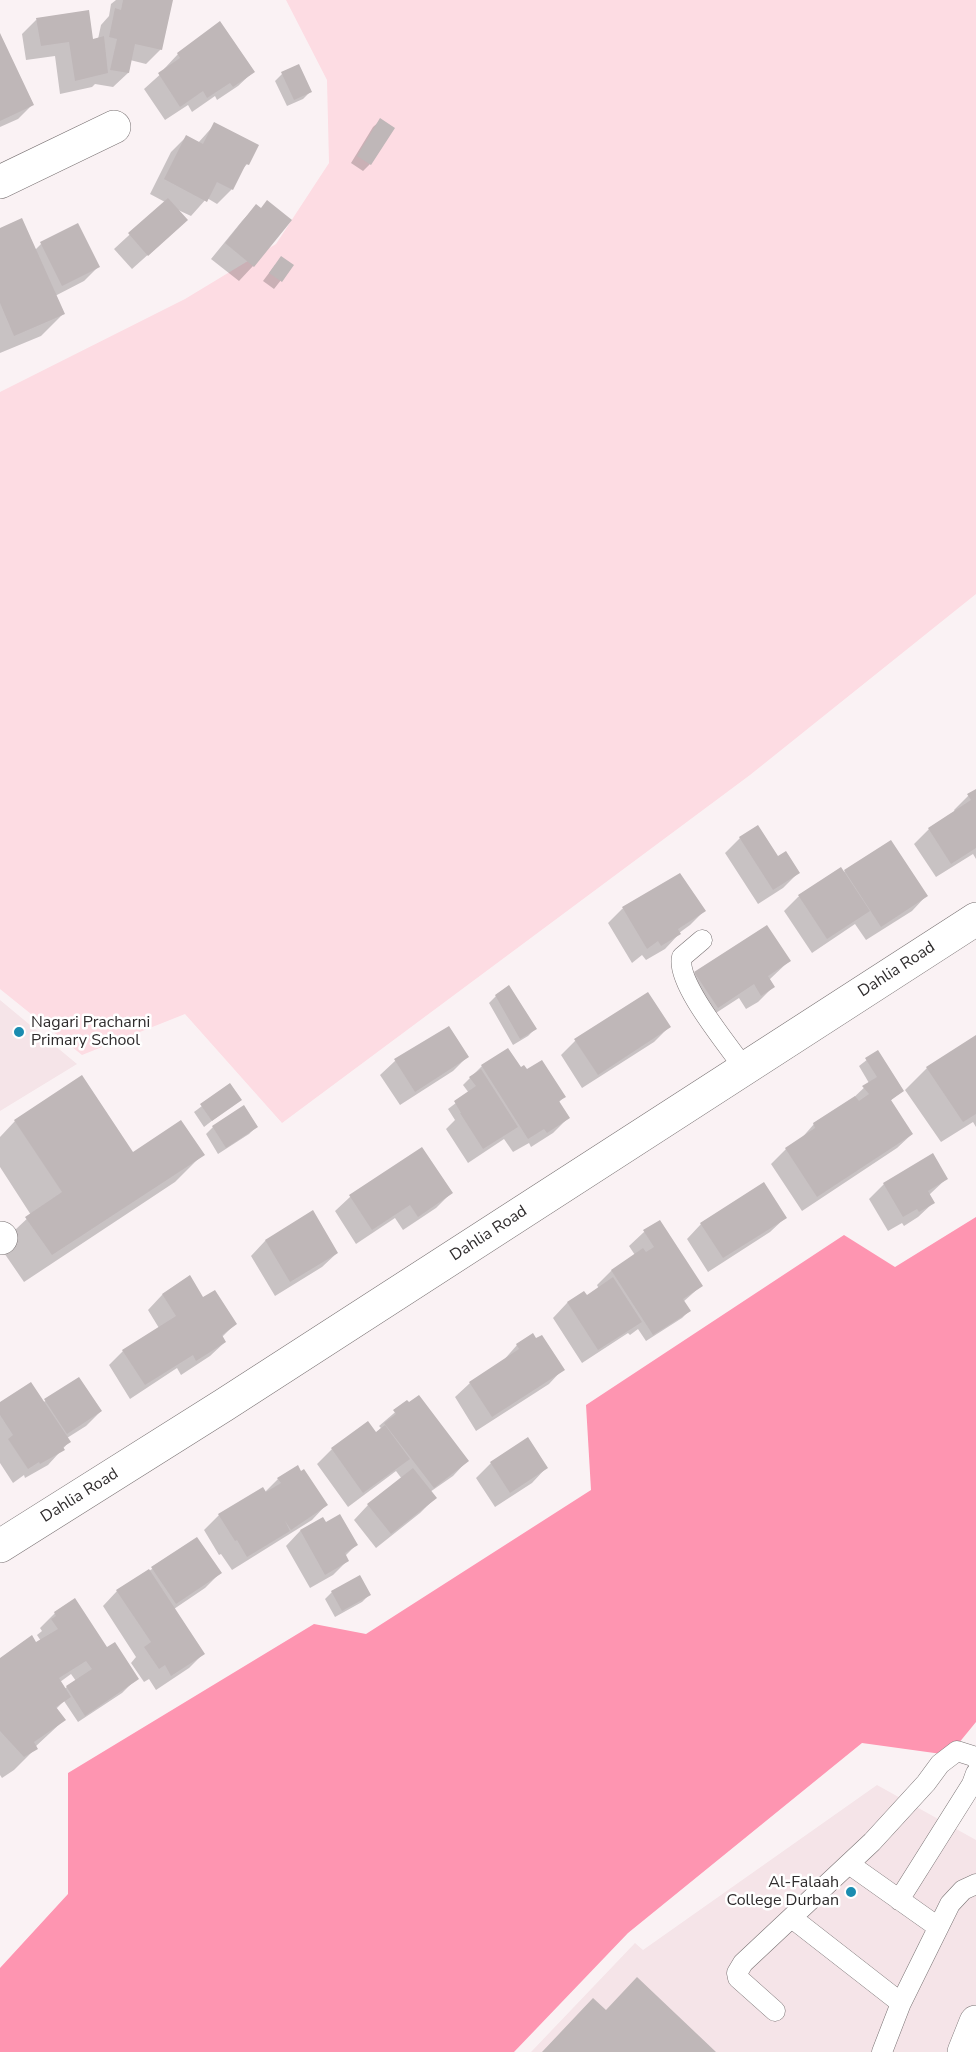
<!DOCTYPE html>
<style>
body{margin:0}
canvas{display:block;background:#faf2f4}
</style>
<canvas width="976" height="2052"></canvas>
<script>
const context = document.querySelector('canvas').getContext('2d');
context.lineJoin = 'round';
function paint(path, color) { context.fillStyle = color; context.fill(path, 'evenodd'); }
function strokePath(path, color, width, dash) { context.strokeStyle = color; context.lineWidth = width; context.lineCap = dash ? 'butt' : 'round'; context.setLineDash(dash || []); context.stroke(path); }
function write(font, color, halo, rows, align = 'center') {
  context.font = font + ' "Nunito Sans",sans-serif'; context.lineWidth = 5; context.setLineDash([]); context.textBaseline = 'middle'; context.strokeStyle = halo; context.fillStyle = color; for (const [text, x, y, turn = 0] of rows) {
    context.save(); context.translate(x, y); context.rotate((+turn || 0) * Math.PI / 180); context.textAlign = isNaN(turn) ? turn : align; if (halo) context.strokeText(text, 0, 0); context.fillText(text, 0, 0); context.restore();
  }
}
paint(new Path2D(`
 M0,1000L77,1064L0,1111Z
 M877,1785L976,1840V2052H531L635,1943L643,1950Z`), '#f5e4e8');
paint(new Path2D(`
 M286,0H976V594L750,775L282,1123L185,1014L82,1055L0,989V392L185,299L276,244L329,163L327,80Z`), '#fddce3');
paint(new Path2D(`
 M976,1217V1722L949,1755L862,1743L628,1933L514,2052H0V1968L68,1894V1773L314,1624L366,1634L591,1490L586,1405L844,1235L895,1267Z`), '#fe95b1');
paint(new Path2D(`
 M116,0H171L161,49L146,64L130,60L128,73L113,87L95,84L92,87L60,94L55,56L26,60L22,34L36,20L92,40L98,39L101,25L109,16L111,4Z
 M0,36L33,104L18,119L0,127Z
 M178,54L253,72L238,86L217,100L215,96L192,112L188,105L165,120L144,89L164,71V69Z
 M282,74L310,92L303,99L287,106L275,81Z
 M381,120L393,129L370,164L363,171L351,163L373,127Z
 M215,124L247,164L241,171L232,189L217,204L207,198L191,216L176,209L171,234L132,269L114,249L165,202L150,194L171,152L186,137L198,143Z
 M256,206L253,266L239,281L211,259L242,221Z
 M0,230L35,250L41,244L98,267L84,281L55,296L63,314L41,336L0,353Z
 M275,265L292,266L274,289L263,281Z
 M976,791V859L973,854L936,877L914,844L929,829L955,812L954,810L968,796Z
 M740,838L778,858L798,873L783,888L758,904L725,853Z
 M840,869L843,873L845,871L926,896L912,911L866,940L855,924L812,953L784,911L798,897Z
 M679,875L704,911L690,925L679,933V934L665,949L646,960L642,955L632,963L608,923L622,909Z
 M789,961L769,980L773,987L758,1002L746,1009L739,998L702,1022L680,987L695,973Z
 M496,996L535,1029L528,1036L513,1045L489,1003Z
 M669,1027L654,1042L582,1088L561,1055L575,1041Z
 M448,1028L467,1057L453,1071L400,1105L380,1075L395,1061Z
 M976,1037V1127L973,1122L941,1142L905,1090L927,1068Z
 M877,1052L902,1091L890,1101L912,1134L897,1148L802,1211L771,1164L786,1149L800,1140L814,1124L849,1102L869,1083L859,1066Z
 M482,1066L521,1069L564,1097L558,1103L568,1118L553,1133L531,1147L529,1143L513,1152L504,1139L468,1163L446,1129L455,1120L448,1109L469,1093L463,1085Z
 M230,1085L240,1099L204,1127L194,1112Z
 M244,1107L256,1127L249,1134L218,1154L206,1134L213,1127Z
 M15,1121L132,1154H203L175,1182L24,1282L0,1247V1244L31,1215L0,1167V1137Z
 M422,1149L451,1193L436,1208L403,1230L395,1218L356,1244L335,1211L350,1197Z
 M946,1179L929,1195L933,1203L918,1217L904,1226L902,1223L888,1231L869,1199L884,1184Z
 M312,1213L337,1253L322,1267L275,1296L251,1256L265,1241Z
 M785,1218L770,1232L708,1272L687,1239L701,1224Z
 M659,1222L701,1286L683,1302L689,1311L682,1318L646,1341L638,1329L630,1335L628,1333L582,1363L553,1318L567,1303L584,1293L586,1297L599,1289L597,1285L611,1271L635,1255L629,1246L644,1232Z
 M190,1277L203,1299L235,1324L222,1337L225,1342L210,1356L181,1375L177,1368L130,1399L109,1365L123,1351L159,1328L148,1310L162,1295Z
 M517,1345L563,1369L549,1384L476,1431L455,1397L470,1383L503,1361Z
 M45,1401L101,1411L86,1426L67,1438L69,1442L48,1465L25,1478L24,1475L13,1483L0,1463V1404L43,1403Z
 M407,1402L467,1461L453,1476L430,1492L435,1498L420,1513L376,1548L354,1520L368,1505L402,1479L396,1471L348,1507L317,1464L332,1449L368,1423L376,1433L381,1428L379,1426Z
 M528,1439L546,1468L532,1483L495,1507L476,1478L491,1463Z
 M278,1479L326,1505L312,1520L232,1570L221,1554L219,1555L204,1530L219,1515L265,1492Z
 M323,1519L326,1524L356,1545L345,1556L347,1561L333,1575L310,1588L286,1546L300,1531Z
 M152,1569L220,1573L205,1588L174,1609L203,1654L189,1668L156,1690L149,1679L144,1682L131,1663L136,1657L103,1606L117,1591Z
 M332,1592L369,1595L362,1602L335,1617L325,1599Z
 M74,1600L106,1649L137,1678L122,1693L78,1722L64,1701L56,1709L64,1720L35,1747L36,1748L14,1770L2,1778L0,1775V1660L41,1641L37,1635L42,1631L40,1628L55,1613ZM71,1674L76,1681L64,1689L60,1682Z`), '#0003');
paint(new Path2D(`
 M123,0H173L162,50L135,44L129,73L110,70L117,39L109,37L115,8L121,10Z
 M89,10L93,39L104,36L108,73L75,81L69,42L41,46L36,18Z
 M220,21L255,72L233,87L230,83L207,98L203,91L180,107L158,73L180,58L177,53Z
 M0,33L34,105L0,121Z
 M299,64L312,92L294,100L281,72Z
 M380,118L395,128L371,165L357,156Z
 M214,122L259,145L249,165L246,164L233,190L217,182L207,202L164,179L186,135L203,144Z
 M168,198L188,220L148,256L128,233Z
 M267,200L292,220L254,267L225,243L256,204L261,208Z
 M22,218L65,314L14,336L0,303V228Z
 M78,223L100,267L62,286L40,242Z
 M281,256L294,265L282,282L269,273Z
 M976,789V848L951,864L928,828L971,800L967,794Z
 M758,825L778,856L786,851L800,873L773,890L739,837Z
 M891,840L928,896L881,927L844,870Z
 M841,867L870,911L827,939L798,895Z
 M680,873L706,911L678,929L681,934L661,946L658,941L647,949L622,907Z
 M767,925L791,961L768,976L775,987L761,996L754,984L718,1008L694,972Z
 M509,985L537,1029L520,1039L495,995Z
 M648,992L671,1027L598,1075L574,1039Z
 M449,1026L469,1057L415,1092L394,1059Z
 M976,1035V1114L963,1122L926,1067Z
 M508,1048L521,1067L524,1065L527,1069L542,1060L566,1097L559,1101L570,1118L547,1133L544,1129L528,1139L481,1065Z
 M878,1050L904,1091L891,1100L913,1134L817,1197L785,1148L815,1128L813,1123L855,1096L859,1101L869,1094L862,1086L877,1077L865,1058Z
 M481,1069L518,1127L483,1149L460,1113H461L454,1101L476,1086L469,1077Z
 M82,1075L133,1152L181,1120L205,1155L52,1255L25,1217L62,1192L14,1120Z
 M230,1083L242,1100L212,1121L200,1104Z
 M244,1105L258,1127L226,1148L212,1126Z
 M422,1147L453,1193L418,1217L410,1205L372,1230L349,1195Z
 M933,1153L948,1179L928,1191L935,1203L919,1212L917,1209L903,1217L883,1183Z
 M764,1182L787,1218L723,1258L700,1223Z
 M313,1210L338,1253L290,1282L265,1240Z
 M660,1220L703,1286L683,1299L691,1311L653,1335L611,1270L643,1248L646,1252L654,1247L643,1230Z
 M190,1275L203,1297L215,1290L237,1324L222,1335L226,1342L196,1361L193,1355L145,1385L122,1350L176,1316L162,1294Z
 M613,1277L642,1322L598,1350L567,1302L584,1291L587,1295Z
 M533,1333L536,1338L542,1335L565,1370L492,1417L469,1382L519,1349L516,1344Z
 M79,1377L102,1411L67,1434L44,1399Z
 M31,1382L71,1442L63,1447L65,1450L40,1464L39,1462L28,1469L8,1439L13,1435L0,1415V1402Z
 M419,1395L469,1461L434,1488L384,1423L396,1414L393,1410L407,1400L409,1402Z
 M368,1421L376,1432L385,1425L410,1459L363,1493L331,1448Z
 M528,1437L548,1468L510,1493L490,1462Z
 M298,1465L301,1471L304,1469L328,1505L291,1530L285,1521L290,1531L247,1557L237,1540L235,1541L218,1514L263,1487L266,1492L281,1483L277,1478Z
 M413,1468L437,1498L391,1534L367,1504Z
 M340,1514L358,1545L345,1553L349,1561L325,1575L300,1530L323,1517L326,1522Z
 M197,1537L222,1573L176,1604L151,1567Z
 M149,1569L205,1654L171,1676L165,1665L159,1669L144,1647L151,1642L116,1590Z
 M360,1575L371,1595L342,1611L331,1591Z
 M75,1598L107,1647L115,1642L139,1679L85,1716L66,1686L92,1669L86,1661L59,1678L71,1697L56,1707L66,1720L34,1742L38,1749L24,1757L0,1731V1658L32,1635L36,1642L58,1629L51,1619L56,1616L54,1612Z
 M637,1977L716,2052H542L593,1998L606,2010Z`), '#bfb7b8');
const lane = new Path2D(`
 M702,940L682,957C675,982 728,1045 744,1068
 M849,1864L938,1927
 M899,1900L972,1784L976,1773
 M792,1918L901,2003
 M775,2011L738,1978L737,1973L743,1963L872,1842L926,1783L940,1764L957,1751L976,1757V1759
 M882,2052L901,2003L950,1904L963,1890L976,1884`);
const street = new Path2D(`
 M0,182L114,127
 M0,1238H1
 M0,1546L224,1405L976,919
 M964,2052L976,2022`);
strokePath(lane, '#787172', 21);
strokePath(street, '#787172', 34);
strokePath(lane, '#fff', 20);
strokePath(street, '#fff', 33);
for (const [x, y, r, color] of [
 [19,1032,6,"#1a8cb0"],
 [851,1892,6,"#1a8cb0"]
]) { const dot = new Path2D(); dot.arc(x, y, r, 0, 2 * Math.PI); context.fillStyle = color; context.fill(dot); strokePath(dot, '#fff', 2); }
write('16px', '#2f2c2d', '#fff', [
 ["Dahlia Road",897,970,-33],
 ["Dahlia Road",489,1234,-33],
 ["Dahlia Road",80,1496,-32]
]);
write('16px', '#2f2c2d', '#fff', [
 ["Nagari Pracharni",31,1023],
 ["Primary School",31,1041],
 ["Al-Falaah",839,1883,"right"],
 ["College Durban",839,1901,"right"]
], 'left');
</script>
